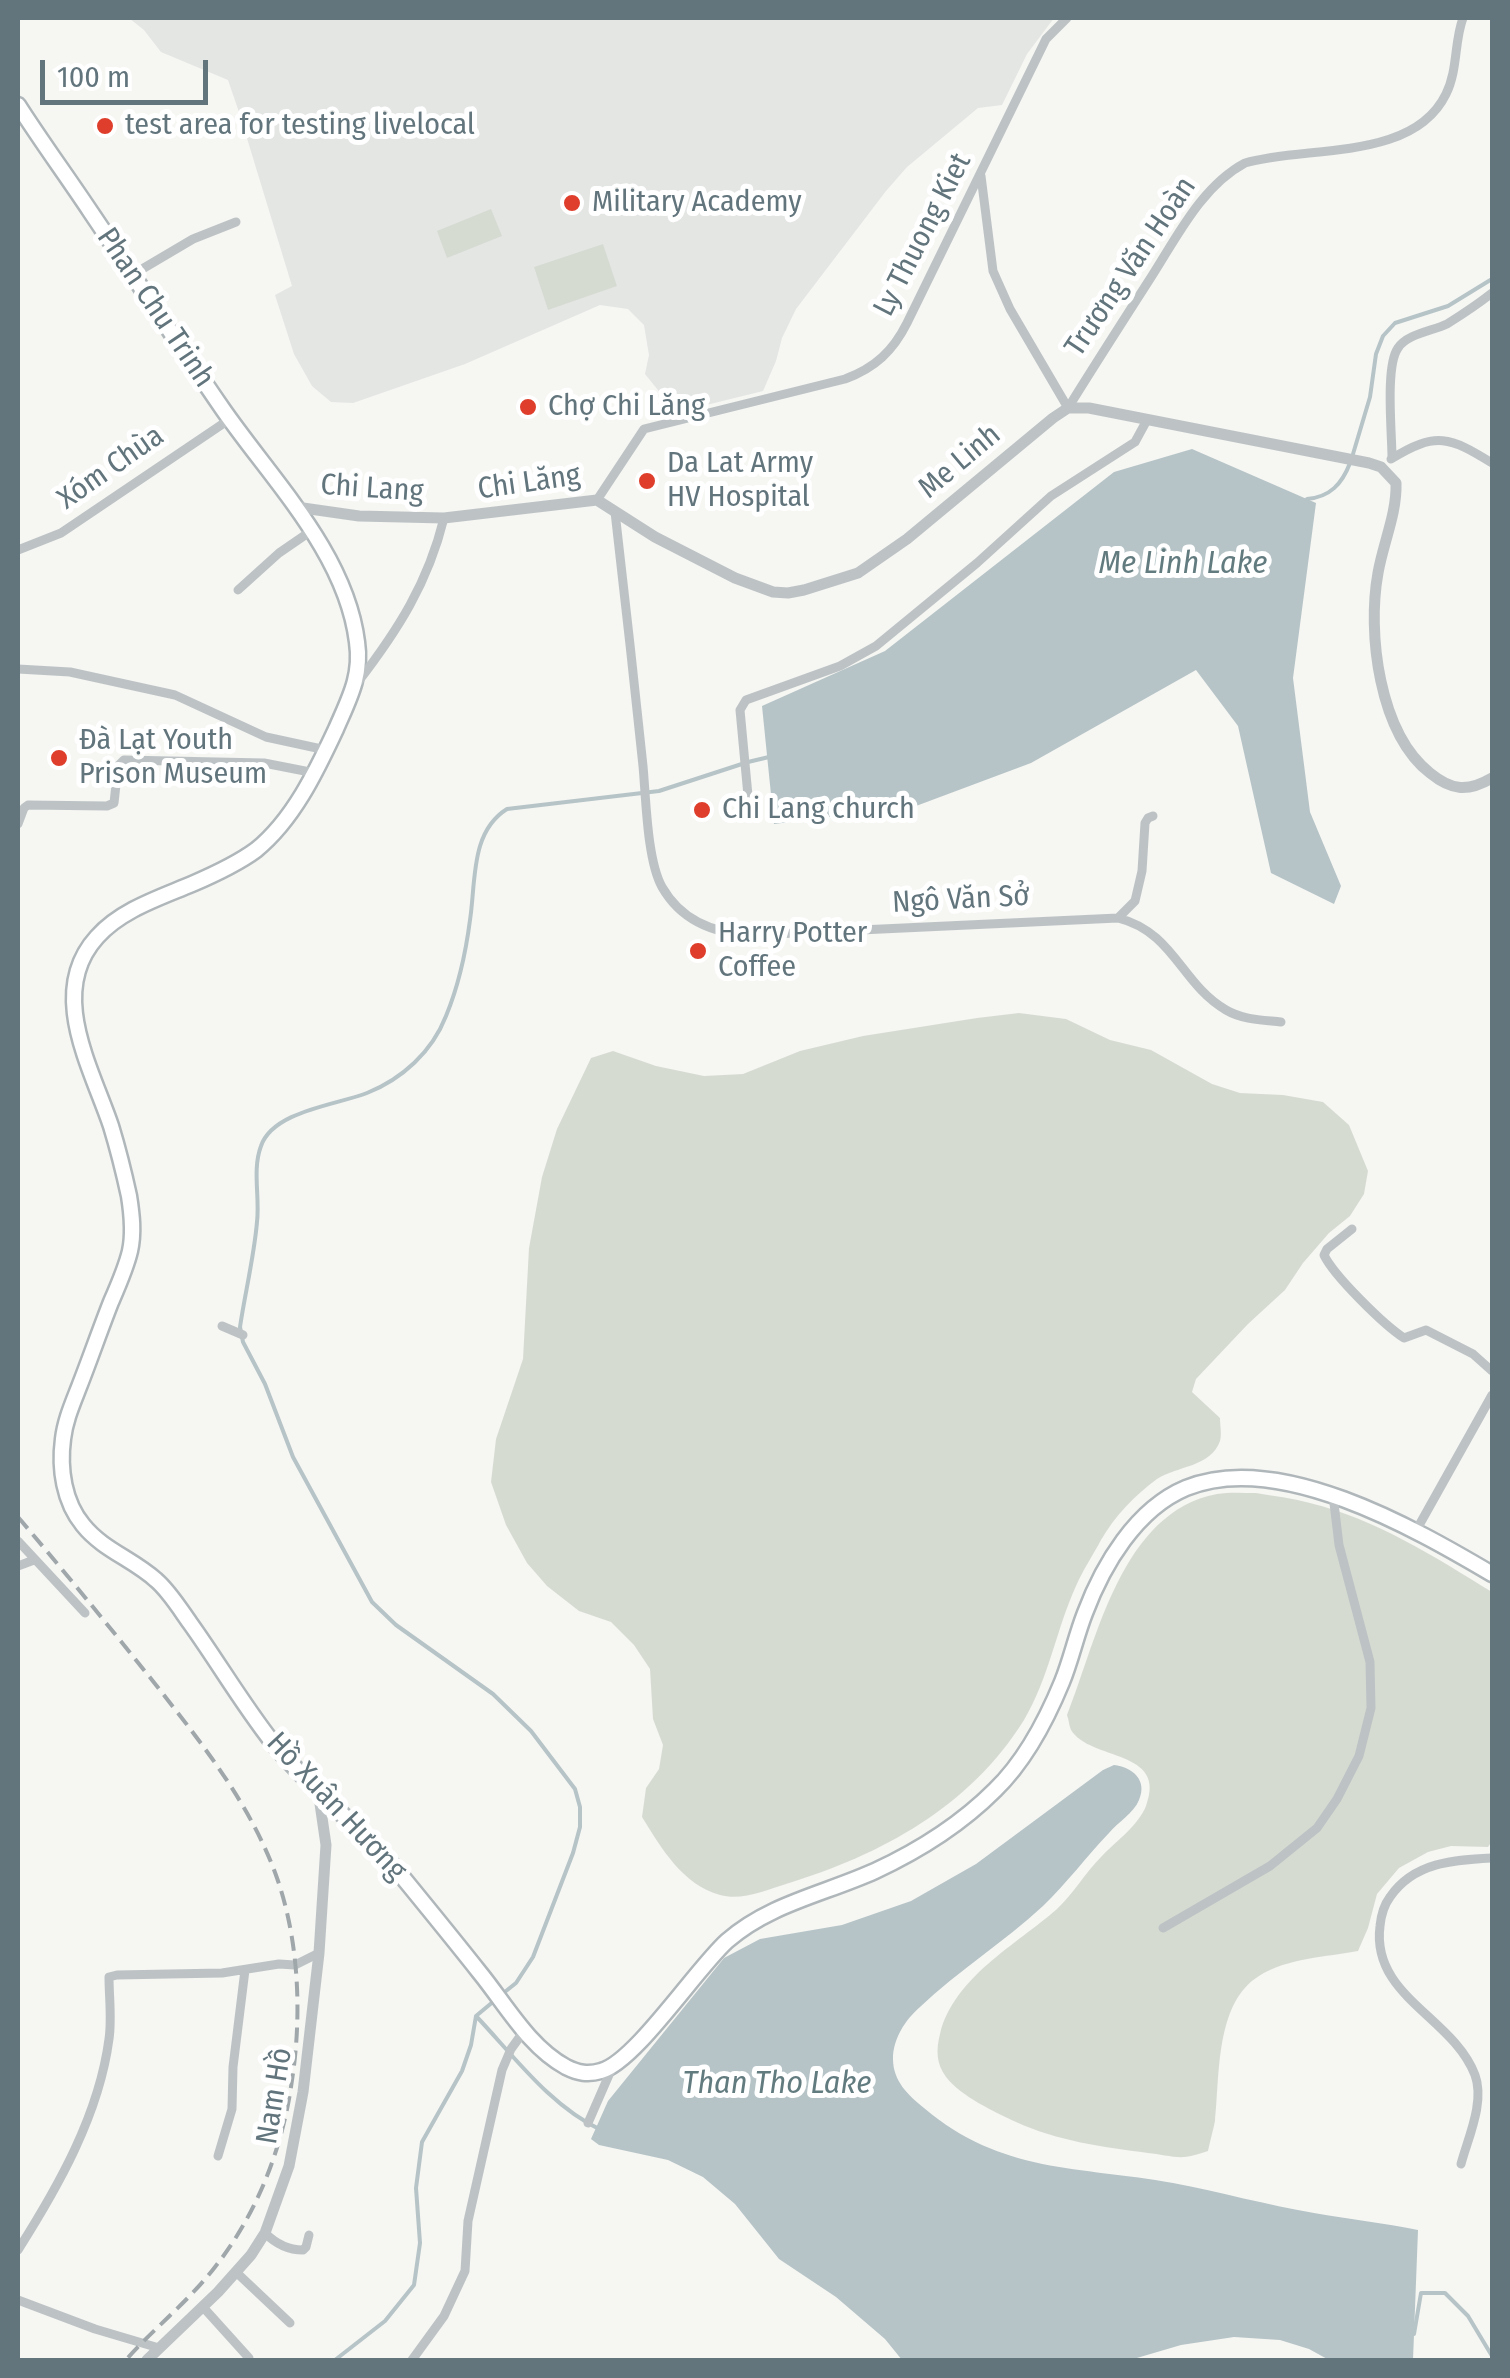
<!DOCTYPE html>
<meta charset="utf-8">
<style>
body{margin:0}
#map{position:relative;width:1510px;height:2378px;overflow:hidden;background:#f6f6f3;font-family:"Fira Sans Condensed",sans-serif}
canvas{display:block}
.frame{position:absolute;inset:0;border:20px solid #62757d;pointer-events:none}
.scale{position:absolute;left:40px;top:60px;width:168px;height:45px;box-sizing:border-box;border:5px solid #62757d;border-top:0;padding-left:12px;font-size:30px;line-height:35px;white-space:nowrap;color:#62757d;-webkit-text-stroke:8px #fff;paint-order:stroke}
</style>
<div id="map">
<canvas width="1510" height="2378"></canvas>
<div class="frame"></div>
<div class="scale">100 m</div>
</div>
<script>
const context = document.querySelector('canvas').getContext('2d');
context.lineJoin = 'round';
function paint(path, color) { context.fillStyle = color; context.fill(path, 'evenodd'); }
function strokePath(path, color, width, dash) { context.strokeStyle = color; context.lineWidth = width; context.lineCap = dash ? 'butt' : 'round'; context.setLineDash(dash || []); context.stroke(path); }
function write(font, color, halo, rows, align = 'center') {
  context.font = font + ' "Fira Sans Condensed",sans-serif'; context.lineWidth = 10; context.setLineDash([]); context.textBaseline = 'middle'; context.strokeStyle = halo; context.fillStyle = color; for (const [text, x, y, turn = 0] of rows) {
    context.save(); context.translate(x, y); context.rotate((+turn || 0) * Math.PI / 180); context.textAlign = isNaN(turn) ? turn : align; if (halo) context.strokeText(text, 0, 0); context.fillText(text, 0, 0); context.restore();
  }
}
paint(new Path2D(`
 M129,18H1054L1027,54L1002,105L978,108L907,167L886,191L796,309L782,338L776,361L763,391L698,407L662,395L645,374L649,355L644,325L628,309L600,305L465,364L353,403L331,402L312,386L294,354L275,295L292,286L239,112L228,80L161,52L144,30Z`), '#e4e6e4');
paint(new Path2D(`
 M491,209L502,236L447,258L437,231Z
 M603,244L617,286L548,310L534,267Z
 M1019,1013L1066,1019L1110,1040L1151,1050L1212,1084L1240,1093L1283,1095L1323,1102L1349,1125L1368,1171L1364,1194L1350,1216L1329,1233L1303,1263L1285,1290L1248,1324L1196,1379L1192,1392L1220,1418C1220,1425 1222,1435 1220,1441C1211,1467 1177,1466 1157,1479C1135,1495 1115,1516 1101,1540C1093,1555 1083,1570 1076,1586C1056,1630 1049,1678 1024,1720C970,1807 881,1855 786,1884C766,1890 742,1901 720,1895C683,1885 661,1848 642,1817L646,1788L659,1769L663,1745L653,1719L650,1669L634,1645L611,1622L579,1611L547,1586L527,1563L506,1525L491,1482L496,1439L523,1359L529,1248L542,1177L557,1129L591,1058L613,1051L656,1066L704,1076L743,1074L800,1051L863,1036L977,1018Z
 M1256,1493C1274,1496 1292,1498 1310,1503C1376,1519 1435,1557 1492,1592V1841L1488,1847L1451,1846L1428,1852L1399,1868L1377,1894L1368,1928L1358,1951C1327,1957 1287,1958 1259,1976C1215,2003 1220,2076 1215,2121C1213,2131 1210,2141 1208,2151C1201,2153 1193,2156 1185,2157C1174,2158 1160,2154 1148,2153C1102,2147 1058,2141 1016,2122C993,2111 962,2097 946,2077C936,2063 936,2050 940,2034C954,1977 1016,1945 1057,1909C1073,1894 1085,1873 1101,1857C1115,1842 1138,1826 1146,1806C1168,1749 1090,1761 1071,1730C1069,1726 1069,1720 1067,1715C1097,1640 1121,1512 1217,1494C1229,1492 1243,1493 1256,1493Z`), '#d6dbd2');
paint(new Path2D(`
 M1192,449L1316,503L1293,678L1310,812L1341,886L1334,904L1271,873L1238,726L1196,670L1031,763L916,806L774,824L762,706L885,651L1114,472Z
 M1114,1765C1132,1767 1148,1780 1139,1800C1134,1813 1118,1822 1109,1833C1086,1857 1067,1883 1043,1906C1004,1942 958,1971 920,2007C905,2020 893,2039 893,2059C893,2081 908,2095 924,2108C1002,2174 1079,2166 1173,2183C1220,2192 1267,2205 1314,2213C1349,2219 1384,2223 1418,2230L1413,2360H1329L1309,2349L1280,2340L1234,2337L1181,2345L1130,2360H902L885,2339L836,2297L779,2259L735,2204L703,2177L668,2160L599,2145L591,2139L608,2101L724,1958L760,1939L842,1925L911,1901L976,1864L1103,1770Z`), '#b6c4c7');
strokePath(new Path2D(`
 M1353,454L1370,397L1376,354L1383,336L1395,323L1448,306L1492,279
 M1307,499C1330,497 1342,484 1350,463
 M501,1995L516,1983L533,1957L573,1853L580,1827V1807L575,1789L531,1731L493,1694L396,1625L372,1602L293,1457L265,1384L243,1342L240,1327C245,1293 254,1257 257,1222C260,1197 252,1170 261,1146C273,1111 336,1105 367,1093C402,1079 432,1052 446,1016C458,987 466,951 470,920C476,882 470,832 507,809L659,791L748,762L769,757
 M476,2016C514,2056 550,2106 601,2130
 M1414,2334L1421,2293H1445L1468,2316L1492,2356
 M335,2360L385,2321L414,2285L420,2243L416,2188L422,2142L462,2071L471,2045L476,2016L494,2001`), '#b6c4c7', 4);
const secondary = new Path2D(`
 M18,105C41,141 66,175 90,211C134,276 177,343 222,408C271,479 346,553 357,642C362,676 349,699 336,729C316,772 293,820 256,850C237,864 213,875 192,884C159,898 121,910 97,937C47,992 91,1067 111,1126C118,1149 124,1173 129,1196C132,1215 134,1233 130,1251C126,1268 118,1286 111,1302C100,1330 90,1359 79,1387C72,1405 65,1421 63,1439C59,1469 64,1502 83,1525C103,1550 133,1559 156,1580C169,1591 180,1609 190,1623C218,1662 243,1705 273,1743C311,1790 361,1827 400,1874C427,1907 454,1940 480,1973C506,2005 529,2047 566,2067C578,2073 588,2075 601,2071C635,2062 696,1969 727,1941C769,1904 824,1894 875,1871C918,1851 961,1824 995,1790C1025,1761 1046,1721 1062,1682C1071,1660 1076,1636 1085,1613C1103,1565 1136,1509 1186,1488C1278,1450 1414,1528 1492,1574`);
strokePath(secondary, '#b0b7ba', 19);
strokePath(new Path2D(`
 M981,176L993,271L1010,309L1068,408C1094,366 1121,324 1148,282C1175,241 1200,187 1245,163C1306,145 1413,162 1446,94C1458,70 1454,42 1463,18
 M132,275L193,239L236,222
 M1392,458C1392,433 1385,366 1398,348C1407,334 1432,331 1447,324C1463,314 1478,304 1492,293
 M1391,459C1436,431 1450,437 1492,463
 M597,500L644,429L845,379C875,368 893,351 907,323L1046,39L1067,18
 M615,512C625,597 634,681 643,766C646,798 647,860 662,887C682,922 715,934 753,935L1118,918C1174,932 1181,984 1226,1010C1243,1020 1263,1020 1281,1022
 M18,550L61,533L230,419
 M238,590L279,553L311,531
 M18,669L70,672L175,695L266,737L326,750
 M358,682C398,630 428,583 444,518
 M750,817L740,710L746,700L840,666L876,646L977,563L1051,496L1135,442L1147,420
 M18,824L24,808L28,805L107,806L114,803L118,766L124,760L264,763L315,773
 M1118,918L1135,901L1142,871L1145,823L1148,818L1153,816
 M1352,1229L1327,1249L1324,1255C1334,1276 1384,1325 1404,1338L1426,1330L1473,1354L1492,1371
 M222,1326L243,1335
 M1417,1529L1492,1395
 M18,1541L85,1613
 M18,1566L34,1560
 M1163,1928L1270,1866L1317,1828L1337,1799L1359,1756L1371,1708L1370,1662L1339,1545L1333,1495
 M588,2123L612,2068
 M218,2156L232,2109L233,2067L245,1970
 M1461,2164C1468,2138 1485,2102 1475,2075C1453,2017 1371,1996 1380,1926C1381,1916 1384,1905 1390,1897C1414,1862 1454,1860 1492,1858
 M265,2233C275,2243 288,2250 303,2250L306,2247L309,2235
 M18,2250C58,2187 99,2115 109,2039C112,2019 109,1997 109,1977L117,1975L222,1973L279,1964L295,1965L319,1953
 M237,2273L290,2323
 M18,2300L95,2329L159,2348
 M203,2307L249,2358
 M412,2360L444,2316L465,2271L468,2221L502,2070L511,2049L524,2031`), '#bdc3c5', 9);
strokePath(new Path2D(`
 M296,507L359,516L444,518L597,500L655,537L735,578L773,592L788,593L804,590L858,573L907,539L1053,418L1068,408H1089L1369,463L1381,467L1396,483C1397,514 1383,543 1378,573C1367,633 1379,733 1430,773C1452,791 1468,792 1492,778
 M147,2360L218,2292L251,2255L265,2233L289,2166L303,2092L319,1953L326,1845L318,1790`), '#bdc3c5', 11);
strokePath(secondary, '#fff', 14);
strokePath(new Path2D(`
 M18,1517C63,1570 108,1625 152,1680C200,1741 251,1804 277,1878C299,1941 302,2015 292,2080C283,2147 257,2214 215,2267C189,2301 154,2328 126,2360`), '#9fa7ab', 4, [15, 8]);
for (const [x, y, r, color] of [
 [105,126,10,"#de3e2b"],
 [572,203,10,"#de3e2b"],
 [528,407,10,"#de3e2b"],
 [647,481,10,"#de3e2b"],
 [59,758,10,"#de3e2b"],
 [702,810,10,"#de3e2b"],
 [698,951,10,"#de3e2b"]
]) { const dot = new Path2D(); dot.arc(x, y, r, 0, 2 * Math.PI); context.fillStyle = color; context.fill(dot); strokePath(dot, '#fff', 4); }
write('30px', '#62757d', '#fff', [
 ["test area for testing livelocal",125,126],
 ["Military Academy",592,203],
 ["Chợ Chi Lăng",548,407],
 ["Da Lat Army",667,464],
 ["HV Hospital",667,498],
 ["Đà Lạt Youth",79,741],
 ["Prison Museum",79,775],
 ["Chi Lang church",722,810],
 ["Harry Potter",718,934],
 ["Coffee",718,968]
], 'left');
write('30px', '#62757d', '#fff', [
 ["Ly Thuong Kiet",923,235,-63],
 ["Trương Văn Hoàn",1131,267,-56],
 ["Phan Chu Trinh",155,308,56],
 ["Me Linh",960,462,-40],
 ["Xóm Chùa",111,468,-35],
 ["Chi Lăng",529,483,-8],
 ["Chi Lang",372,489,4],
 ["Ngô Văn Sở",961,900,-3],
 ["Hồ Xuân Hương",336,1807,47],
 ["Nam Hồ",275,2096,-81]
]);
write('italic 32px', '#627b7f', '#fff', [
 ["Me Linh Lake",1183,564],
 ["Than Tho Lake",777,2084]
]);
</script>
